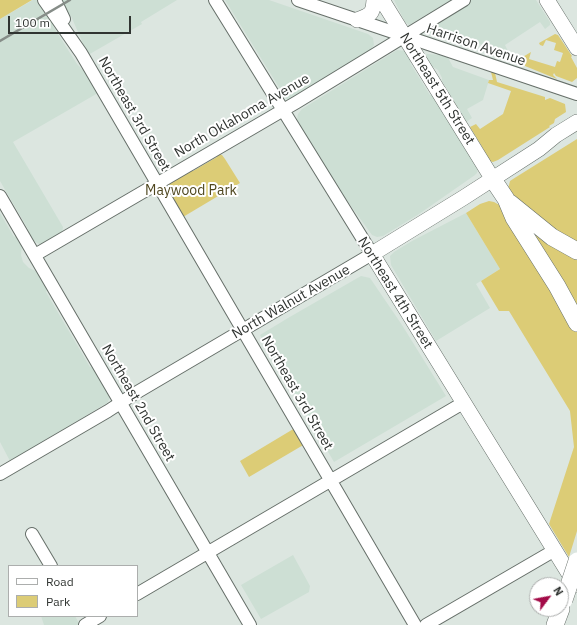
<!DOCTYPE html>
<style>
body{margin:0}
#map{position:relative;width:577px;height:625px;overflow:hidden;background:#dce6e0;font-family:"IBM Plex Sans",sans-serif}
canvas{display:block}
.legend{position:absolute;left:8px;top:565px;width:130px;height:52px;box-sizing:border-box;background:#fff;border:1px solid #acaead;margin:0;padding:5px 7px;list-style:none;font-size:12px;color:#303431}
.legend li{display:flex;align-items:center;gap:8px;height:20px}
.legend b{width:20px;border:1px solid #acaead}
.north{position:absolute;left:529px;top:577px;width:40px;height:40px;box-sizing:border-box;background:#fff;border:1px solid #acaead;border-radius:50%;rotate:58deg;font-size:11px;font-weight:700;line-height:16px;text-align:center;color:#303431}
.north::after{content:'';display:block;margin:auto;width:14px;height:18px;background:#a30b48;clip-path:polygon(50% 0,100% 100%,50% 72%,0 100%)}
.scale{position:absolute;left:8px;top:16px;width:123px;height:18px;box-sizing:border-box;border:2px solid #303431;border-top:0;padding-left:5px;font-size:12px;line-height:14px;white-space:nowrap;color:#303431;-webkit-text-stroke:3px #fff;paint-order:stroke}
</style>
<div id="map">
<canvas width="577" height="625"></canvas>
<ul class="legend">
<li><b style="height:5px;background:#fff"></b>Road</li>
<li><b style="height:11px;background:#dccc76"></b>Park</li>
</ul>
<div class="north">N</div>
<div class="scale">100 m</div>
</div>
<script>
const context = document.querySelector('canvas').getContext('2d');
context.lineJoin = 'round';
function paint(path, color) { context.fillStyle = color; context.fill(path, 'evenodd'); }
function strokePath(path, color, width, dash) { context.strokeStyle = color; context.lineWidth = width; context.lineCap = dash ? 'butt' : 'round'; context.setLineDash(dash || []); context.stroke(path); }
function write(font, color, halo, rows, align = 'center') {
  context.font = font + ' "IBM Plex Sans",sans-serif'; context.lineWidth = 4; context.setLineDash([]); context.textBaseline = 'middle'; context.strokeStyle = halo; context.fillStyle = color; for (const [text, x, y, turn = 0] of rows) {
    context.save(); context.translate(x, y); context.rotate((+turn || 0) * Math.PI / 180); context.textAlign = isNaN(turn) ? turn : align; if (halo) context.strokeText(text, 0, 0); context.fillText(text, 0, 0); context.restore();
  }
}
paint(new Path2D(`
 M33,0H177L141,22L142,24L88,55L71,16L53,26L77,64L85,72L98,93L13,142L63,227L62,233L44,244H39L32,240L25,230L28,229L0,181V19Z
 M225,0H269L368,34L373,38L374,45L371,49L293,97L287,99L281,96L279,93L280,89Z
 M394,0H451L409,25L405,22Z
 M471,0H536L550,22V25L545,29L540,22L505,45L508,51L513,53L511,59L509,61L505,60L500,51L448,33L446,35L448,41L432,35L430,33V28L432,24Z
 M397,50L406,51L411,59L410,63L430,95L435,96L478,168L477,173L475,175L419,214L383,236L377,237L372,235L340,191L298,125L297,120L298,114L302,109Z
 M427,54L442,55L447,56L453,67L489,80L483,100L467,109L472,118L466,122L459,112L460,111L442,81V78L438,70L428,64L425,56Z
 M0,213L14,237L17,235L22,245L21,255L23,262L29,268L38,272L48,288L46,292L90,367L93,366L110,395V398L107,403L10,461L0,442Z
 M466,213L500,269L476,284L490,308L436,341L391,265L390,256L394,252L412,241Z
 M361,276L370,278L402,325L446,396L334,462L260,335L288,318Z
 M293,555L310,586L309,592L261,619L241,585Z
 M41,616H75L80,625H44Z`), '#cddfd4');
paint(new Path2D(`
 M0,0H32L0,19Z
 M555,34L558,35L572,56L571,57L577,68V78L572,82L556,76L554,73L553,75L557,79L525,66L521,63V58L531,52L529,59L555,67L557,61L560,62L563,53L554,50L556,43L546,40L543,46L540,45L539,43Z
 M491,72L495,73L497,82L545,97V100L550,98L565,104L566,112L555,119L554,123L549,126L550,127L498,160L493,162L489,161L482,152L484,150L470,127L476,124L480,129L503,114L511,91L488,83L489,80H493Z
 M577,139V247L522,207L508,189L510,181L513,179Z
 M219,154L222,155L225,159L240,183L183,217C179,210 164,191 170,183C174,178 183,174 189,171H193L217,157L216,155Z
 M489,201L494,202L503,207L571,318L577,332V531L569,557L549,524L574,447L570,411L509,311H499L481,281L500,269L466,213L480,204Z
 M524,220L577,256V314Z
 M295,428L305,444L249,477L240,461Z`), '#dccc76');
const minor = new Path2D(`
 M44,0L81,53L415,625
 M55,0L64,19
 M298,0L577,94
 M0,196L250,625
 M35,255L297,102L464,0
 M0,474L108,411L134,394L372,254L215,0
 M32,534L51,566
 M137,594L463,403
 M85,625L100,616
 M426,625L555,550`);
const major = new Path2D(`
 M382,0L492,178
 M547,0L577,48
 M357,20C370,15 373,15 374,0
 M576,585L372,254L463,198L539,149L556,135L577,122`);
const highway = new Path2D(`
 M492,178L506,199L514,218L557,286L577,323
 M510,203L552,237L577,251
 M555,625L561,609`);
strokePath(minor, '#666f69', 14);
strokePath(major, '#666f69', 16);
strokePath(highway, '#666f69', 18);
strokePath(minor, '#fff', 12);
strokePath(major, '#fff', 15);
strokePath(highway, '#fff', 17);
strokePath(new Path2D(`
 M0,41L70,0`), '#868d88', 2.5);
const highwayBridge = new Path2D(`
 M564,600L577,561`);
strokePath(highwayBridge, '#666f69', 18, []);
strokePath(highwayBridge, '#fff', 17);
write('14px', '#303431', '#fff', [
 ["Harrison Avenue",476,45,19],
 ["Northeast 5th Street",437,89,58],
 ["Northeast 3rd Street",134,114,60],
 ["North Oklahoma Avenue",242,116,-30],
 ["Northeast 4th Street",395,293,58],
 ["North Walnut Avenue",291,302,-30],
 ["Northeast 3rd Street",297,393,60],
 ["Northeast 2nd Street",138,403,60]
]);
write('14px', '#4f471f', '#fff', [
 ["Maywood Park",191,191]
]);
</script>
